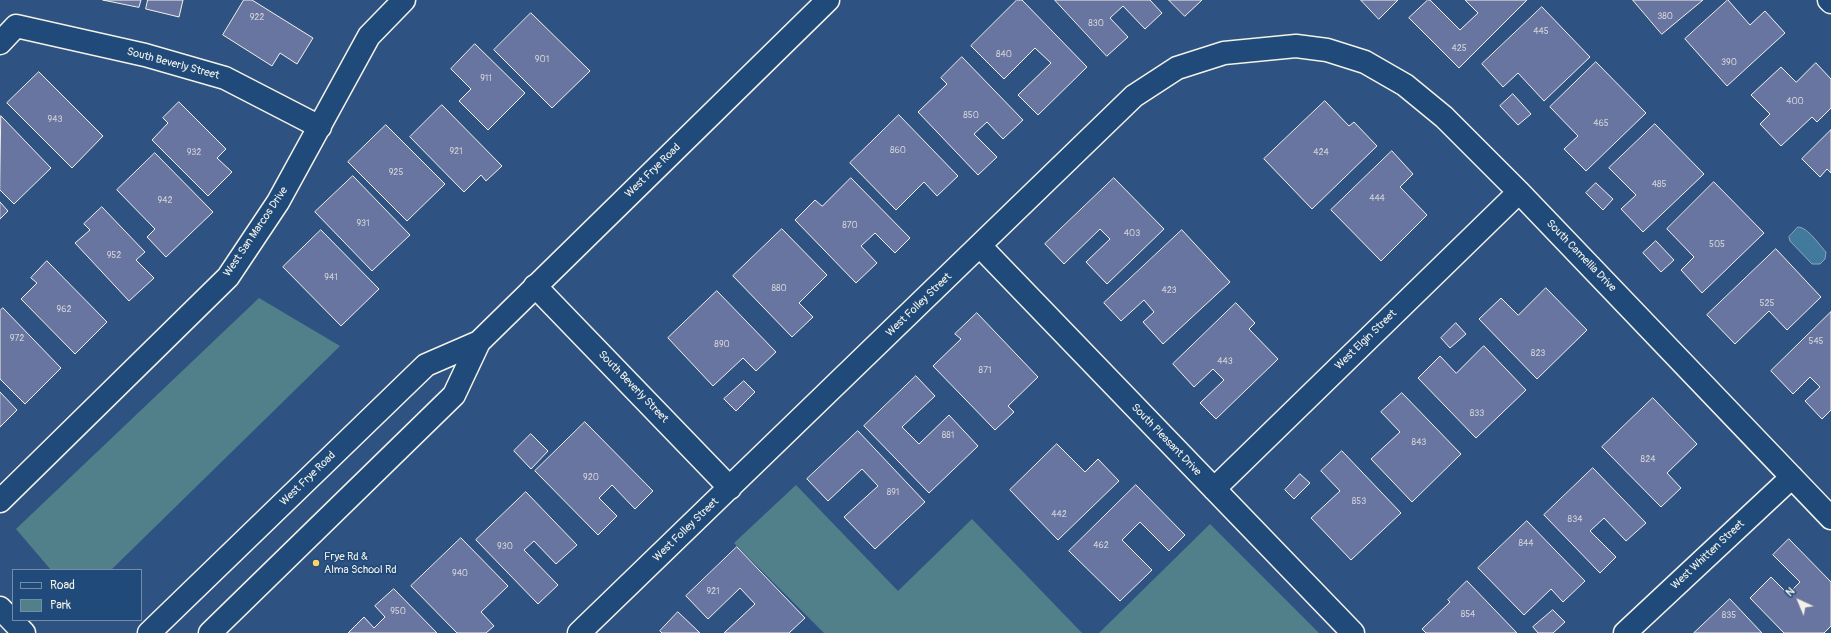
<!DOCTYPE html>
<style>
body{margin:0}
#map{position:relative;width:1831px;height:633px;overflow:hidden;background:#2e5382;font-family:Pangolin,sans-serif}
canvas{display:block}
.legend{position:absolute;left:12px;top:569px;width:130px;height:52px;box-sizing:border-box;background:#1f4a7a;border:1px solid #748da6;margin:0;padding:5px 7px;list-style:none;font-size:12px;color:#f4f1e8}
.legend li{display:flex;align-items:center;gap:8px;height:20px}
.legend b{width:20px;border:1px solid #748da6}
.north{position:absolute;left:1779px;top:581px;width:40px;height:40px;-webkit-text-stroke:3px #1f4a7a;paint-order:stroke;rotate:316deg;font-size:11px;font-weight:700;line-height:16px;text-align:center;color:#f4f1e8}
.north::after{content:'';display:block;margin:auto;width:14px;height:18px;background:#f4f1e8;clip-path:polygon(50% 0,100% 100%,50% 72%,0 100%)}
</style>
<div id="map">
<canvas width="1831" height="633"></canvas>
<ul class="legend">
<li><b style="height:5px;background:#1f4a7a"></b>Road</li>
<li><b style="height:11px;background:#51808a"></b>Park</li>
</ul>
<div class="north">N</div>
</div>
<script>
const context = document.querySelector('canvas').getContext('2d');
context.lineJoin = 'round';
function paint(path, color) { context.fillStyle = color; context.fill(path, 'evenodd'); }
function strokePath(path, color, width, dash) { context.strokeStyle = color; context.lineWidth = width; context.lineCap = dash ? 'butt' : 'round'; context.setLineDash(dash || []); context.stroke(path); }
function write(font, color, halo, rows, align = 'center') {
  context.font = font + ' Pangolin,sans-serif'; context.lineWidth = 3.5; context.setLineDash([]); context.textBaseline = 'middle'; context.strokeStyle = halo; context.fillStyle = color; for (const [text, x, y, turn = 0] of rows) {
    context.save(); context.translate(x, y); context.rotate((+turn || 0) * Math.PI / 180); context.textAlign = isNaN(turn) ? turn : align; if (halo) context.strokeText(text, 0, 0); context.fillText(text, 0, 0); context.restore();
  }
}
paint(new Path2D(`
 M259,298L340,346L111,570H51L16,529Z
 M796,485L898,591L972,519L1082,633H824L734,543Z
 M1210,524L1319,633H1099Z`), '#51808a');
const water = new Path2D(`
 M1798,227C1808,227 1819,245 1826,252L1825,259L1820,264H1812L1790,241L1789,237Z`);
paint(water, '#427a9e');
strokePath(water, '#89aabc', 1);
const building = new Path2D(`
 M103,0H141L139,7Z
 M148,0H183L179,17L146,9Z
 M244,0H252L313,38L297,64L280,53L272,66L223,35Z
 M1017,0H1022L1087,67L1038,115L1018,95L1051,63L1035,48L1004,79L971,46Z
 M1055,0H1150L1162,13L1145,29L1123,6L1110,18L1128,37L1107,56Z
 M1169,0H1202L1185,16Z
 M1361,0H1398L1379,19Z
 M1428,0H1430L1460,30L1478,13L1465,0H1527L1459,68L1409,18Z
 M1633,0H1703L1662,34Z
 M1728,0L1750,25L1765,11L1785,33L1727,86L1685,39Z
 M1542,7L1590,57L1544,101L1518,73L1503,87L1482,64Z
 M531,13L590,71L552,108L494,50Z
 M475,44L525,93L488,130L459,101L471,89L451,69Z
 M962,57L1023,120L1003,139L987,122L974,134L997,157L978,175L918,112L947,84L941,78Z
 M1596,62L1646,113L1586,171L1564,149L1578,136L1550,107Z
 M1816,63L1831,79V108L1817,122L1812,117L1781,146L1760,124L1770,114L1751,95L1781,67L1796,82Z
 M39,72L103,136L72,168L7,103Z
 M1513,94L1531,114L1518,125L1500,106Z
 M1325,101L1349,126L1354,122L1377,146L1312,209L1264,159Z
 M179,102L226,149L217,158L232,172L208,196L152,140L168,123L163,118Z
 M442,105L502,166L486,181L481,175L464,192L410,137Z
 M899,115L958,176L937,196L924,182L896,210L850,163Z
 M1,116L51,168L14,204L0,190Z
 M1655,124L1704,174L1643,232L1621,209L1636,195L1609,168Z
 M386,125L445,184L407,221L348,162Z
 M1831,130V173L1827,169L1820,177L1802,159Z
 M1392,151L1413,174L1400,187L1427,215L1381,261L1331,210Z
 M155,153L213,212L166,257L147,237L155,229L117,190Z
 M353,176L410,235L372,271L315,212Z
 M851,178L910,238L895,253L875,233L861,246L877,263L856,283L795,220L815,200L822,206Z
 M1114,178L1164,229L1107,284L1086,262L1110,239L1100,229L1064,264L1045,244Z
 M1714,182L1764,233L1702,293L1681,270L1694,257L1667,229Z
 M1596,183L1613,199L1603,210L1586,193Z
 M0,202L8,211L0,219Z
 M102,207L145,252L136,260L154,278L129,301L75,243L90,230L84,224Z
 M782,229L827,275L799,303L813,317L792,337L733,276Z
 M321,230L379,289L341,326L283,267Z
 M1182,230L1230,282L1163,344L1143,322L1154,312L1144,300L1121,321L1104,303Z
 M1656,241L1674,260L1661,272L1643,253Z
 M1776,249L1821,297L1787,330L1769,311L1735,344L1707,315Z
 M47,261L107,322L75,354L21,299L37,283L31,278Z
 M1546,288L1587,330L1537,379L1479,319L1501,298L1518,315Z
 M717,291L776,352L756,371L743,358L713,386L668,338Z
 M1236,303L1255,323L1249,329L1278,359L1216,419L1200,403L1224,380L1213,369L1194,387L1173,364Z
 M3,308L61,368L25,404L0,379V311Z
 M1831,312V410L1822,419L1805,401L1820,387L1810,377L1793,394L1771,371Z
 M977,313L1038,377L1008,406L1014,412L995,430L933,366L961,339L955,334Z
 M1456,323L1466,334L1450,348L1441,338Z
 M1484,346L1526,390L1476,438L1418,378L1440,356L1456,373Z
 M916,376L935,396L902,427L919,444L949,415L978,446L929,493L864,426Z
 M744,381L755,392L736,411L724,399Z
 M0,392L17,410L0,427Z
 M1402,393L1461,454L1412,502L1371,459L1400,432L1381,412Z
 M1653,398L1697,444L1667,473L1681,488L1661,507L1602,447Z
 M585,422L653,491L635,509L612,485L599,498L617,516L598,535L535,471Z
 M858,431L925,502L875,549L844,517L878,486L862,469L828,501L807,479Z
 M531,434L548,451L531,469L514,451Z
 M1057,444L1085,472L1098,459L1119,481L1058,540L1010,490Z
 M1342,451L1401,513L1351,560L1311,518L1340,491L1321,471Z
 M1593,468L1646,523L1626,541L1604,518L1590,531L1616,557L1600,573L1544,515Z
 M1300,474L1310,483L1294,499L1285,490Z
 M1136,485L1185,535L1169,551L1140,522L1122,540L1152,570L1120,601L1069,551Z
 M526,492L577,545L556,564L534,541L524,550L558,585L538,604L476,540Z
 M1527,521L1585,581L1563,602L1551,589L1524,615L1478,568Z
 M461,538L508,586L481,612L494,626L486,633H457L411,586Z
 M1789,539L1831,582V626L1824,633H1784L1750,598L1771,577L1788,594L1800,582L1773,555Z
 M737,547L805,618L789,633H724L755,604L740,588L708,619L686,596Z
 M1467,581L1517,633H1426L1422,629L1450,602L1448,600Z
 M394,589L437,633H348L364,617L374,628L385,617L375,606Z
 M1730,599L1762,633H1694Z
 M1553,610L1565,622L1553,633H1538L1533,627Z
 M678,612L700,633H662L660,631Z`);
paint(building, '#6975a1');
strokePath(building, '#f4f1e8', 1);
const minor = new Path2D(`
 M1829,0L1831,2
 M0,43L16,26L145,55L225,78L320,127
 M980,246L1353,633
 M535,286L730,488
 M1214,489L1519,192
 M0,501L228,277L278,202L369,36L404,0
 M579,633L1134,96L1177,68L1224,53L1296,46L1327,50L1365,62L1405,85L1444,117L1519,192L1831,518
 M1625,633L1792,477`);
const tertiary = new Path2D(`
 M149,633L426,365L479,342
 M210,633L454,395L479,342L828,0`);
const secondary = new Path2D(`
 M0,608L24,633`);
strokePath(minor, '#f4f1e8', 25);
strokePath(tertiary, '#f4f1e8', 25);
strokePath(secondary, '#f4f1e8', 25);
strokePath(minor, '#1f4a7a', 22);
strokePath(tertiary, '#1f4a7a', 22);
strokePath(secondary, '#1f4a7a', 22);
for (const [x, y, r, color] of [
 [316,563,4,"#ffd166"]
]) { const dot = new Path2D(); dot.arc(x, y, r, 0, 2 * Math.PI); context.fillStyle = color; context.fill(dot); strokePath(dot, '#1f4a7a', 1.5); }
write('9px', '#d1d2d6', null, [
 ["380",1665,17],
 ["922",257,18],
 ["830",1096,24],
 ["445",1541,32],
 ["425",1459,49],
 ["840",1004,55],
 ["901",542,60],
 ["390",1729,63],
 ["911",486,79],
 ["400",1795,102],
 ["850",971,116],
 ["943",55,120],
 ["465",1601,124],
 ["860",898,151],
 ["921",456,152],
 ["932",194,153],
 ["424",1321,153],
 ["925",396,173],
 ["485",1659,185],
 ["444",1377,199],
 ["942",165,201],
 ["931",363,224],
 ["870",850,226],
 ["403",1132,234],
 ["505",1717,245],
 ["952",114,256],
 ["941",331,278],
 ["880",779,289],
 ["423",1169,291],
 ["525",1767,304],
 ["962",64,310],
 ["972",17,339],
 ["545",1816,342],
 ["890",722,345],
 ["823",1538,354],
 ["443",1225,362],
 ["871",985,371],
 ["833",1477,414],
 ["881",948,436],
 ["843",1419,443],
 ["824",1648,460],
 ["920",591,478],
 ["891",893,493],
 ["853",1359,502],
 ["442",1059,515],
 ["834",1575,520],
 ["844",1526,544],
 ["462",1101,546],
 ["930",505,547],
 ["940",460,574],
 ["921",713,592],
 ["950",398,612],
 ["854",1468,615],
 ["835",1729,616]
]);
write('11px', '#f4f1e8', '#1f4a7a', [
 ["South Beverly Street",173,64,15],
 ["West Frye Road",653,171,-44],
 ["West San Marcos Drive",256,232,-56],
 ["South Camellia Drive",1581,256,46],
 ["West Folley Street",919,305,-44],
 ["West Elgin Street",1366,340,-44],
 ["South Beverly Street",633,387,46],
 ["South Pleasant Drive",1166,440,46],
 ["West Frye Road",308,479,-44],
 ["West Folley Street",686,530,-44],
 ["West Whitten Street",1708,555,-43]
]);
write('11px', '#f4f1e8', '#1f4a7a', [
 ["Frye Rd &",324,557],
 ["Alma School Rd",324,570]
], 'left');
</script>
